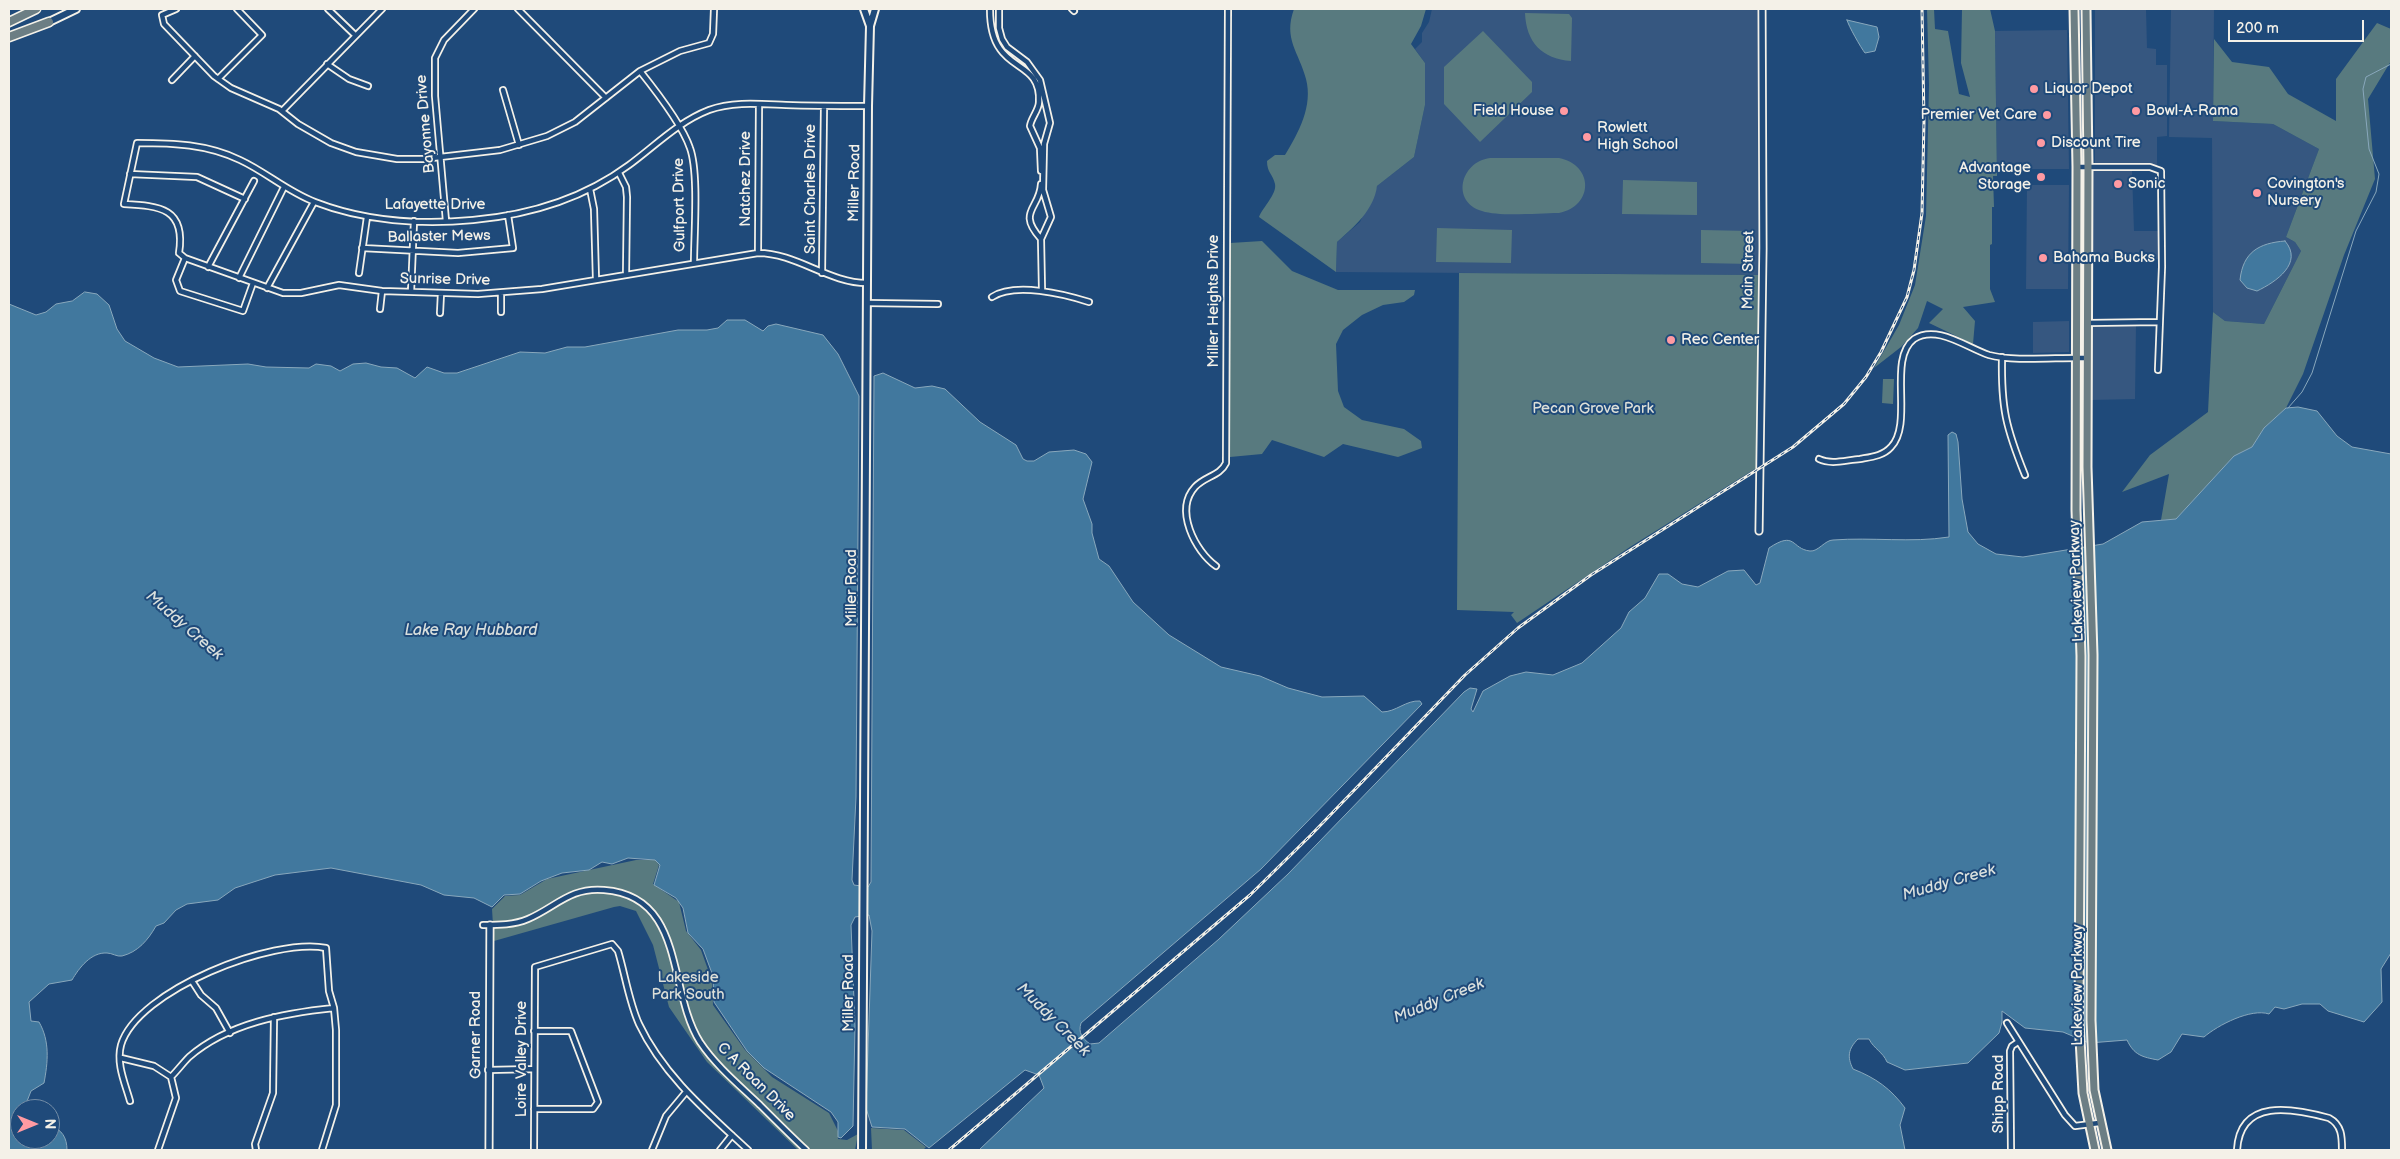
<!DOCTYPE html>
<style>
body{margin:0}
#map{position:relative;width:2400px;height:1159px;overflow:hidden;background:#1f4a7a;font-family:"Balsamiq Sans",sans-serif}
canvas{display:block}
.frame{position:absolute;inset:0;border:10px solid #f4f1e8;pointer-events:none}
.north{position:absolute;left:10px;top:1099px;width:50px;height:50px;box-sizing:border-box;background:#1f4a7a;border:1px solid #748da6;border-radius:50%;rotate:90deg;font-size:14px;font-weight:700;line-height:20px;text-align:center;color:#f4f1e8}
.north::after{content:'';display:block;margin:auto;width:18px;height:22px;background:#ff9aa2;clip-path:polygon(50% 0,100% 100%,50% 72%,0 100%)}
.scale{position:absolute;left:2228px;top:20px;width:136px;height:22px;box-sizing:border-box;border:2px solid #f4f1e8;border-top:0;padding-left:6px;font-size:15px;line-height:18px;white-space:nowrap;color:#f4f1e8;-webkit-text-stroke:4px #1f4a7a;paint-order:stroke}
</style>
<div id="map">
<canvas width="2400" height="1159"></canvas>
<div class="frame"></div>
<div class="north">N</div>
<div class="scale">200 m</div>
</div>
<script>
const context = document.querySelector('canvas').getContext('2d');
context.lineJoin = 'round';
function paint(path, color) { context.fillStyle = color; context.fill(path, 'evenodd'); }
function strokePath(path, color, width, dash) { context.strokeStyle = color; context.lineWidth = width; context.lineCap = dash ? 'butt' : 'round'; context.setLineDash(dash || []); context.stroke(path); }
function write(font, color, halo, rows, align = 'center') {
  context.font = font + ' "Balsamiq Sans",sans-serif'; context.lineWidth = 4; context.setLineDash([]); context.textBaseline = 'middle'; context.strokeStyle = halo; context.fillStyle = color; for (const [text, x, y, turn = 0] of rows) {
    context.save(); context.translate(x, y); context.rotate((+turn || 0) * Math.PI / 180); context.textAlign = isNaN(turn) ? turn : align; if (halo) context.strokeText(text, 0, 0); context.fillText(text, 0, 0); context.restore();
  }
}
paint(new Path2D(`
 M1432,9H1758V275L1336,272L1337,242L1360,222L1377,186L1414,157L1425,105V63L1415,49L1422,42V33L1429,22Z
 M2095,9H2146L2147,48L2156,49V65H2167V136L2157,137V165H2095Z
 M2171,9H2214L2213,121L2273,124L2319,149L2286,237L2295,242L2301,251L2264,324L2225,321L2213,312L2212,138L2169,137Z
 M2067,30L2069,169H1997L1995,31Z
 M2093,170L2132,171L2134,231H2159L2158,259H2093Z
 M2027,185H2069L2068,289H2026Z
 M2069,321V352L2033,353V322Z
 M2092,326H2136L2135,399L2091,400Z`), '#365780');
paint(new Path2D(`
 M1294,9H1426L1421,26L1411,44L1425,63V105L1414,157L1377,186C1374,210 1354,227 1337,242L1336,272L1259,217C1263,207 1277,194 1275,184C1273,174 1267,173 1267,161L1275,155H1285C1299,132 1313,106 1306,79C1299,52 1283,39 1294,9Z
 M1927,9H1934L1935,29L1948,31L1959,94L1970,97L1961,63L1962,9H1990L1995,31L1997,176H1993L1994,207H1992V244L1990,245V289L1995,302L1963,307L1975,321L1973,344L1929,323L1943,309L1927,301L1918,328L1901,347L1874,368L1899,325L1915,285L1926,216L1929,85Z
 M1525,13L1569,14L1572,18L1571,61C1542,59 1526,42 1525,13Z
 M2377,23L2391,29V61L2368,99L2375,179L2344,255L2303,374L2286,408L2264,428L2252,447L2234,456L2176,519L2161,520L2169,474L2122,492L2150,455L2208,412L2213,312L2225,321L2264,324L2301,251L2295,242L2286,237L2319,149L2273,124L2213,121L2214,39L2232,62L2269,67L2288,94L2336,121V79Z
 M1483,31L1532,82V92L1480,142L1444,104V67Z
 M1490,158H1559C1594,165 1594,206 1559,213C1538,213 1500,217 1482,211C1451,202 1460,162 1490,158Z
 M1623,180L1697,182V215L1622,214Z
 M1437,228L1512,230L1511,263L1436,262Z
 M1701,230L1751,231V264L1701,263Z
 M1262,241L1292,271L1338,290H1415L1414,295L1404,302L1383,305L1362,315L1343,330L1336,344L1338,391L1344,407L1362,420L1404,429L1421,441L1422,448L1398,457L1343,444L1324,457L1272,440L1262,454L1230,457V243Z
 M1459,273L1758,275V467L1630,547L1517,623L1511,615L1514,612L1457,610Z
 M1883,379H1894L1893,404L1882,403Z
 M636,860H655L659,865L653,884L679,902L686,931L701,950L712,981L713,1005L745,1050L772,1077L829,1113L838,1131V1139L847,1140L858,1134L855,1150H798L707,1062L669,1007L653,945L636,911L620,906L614,907L494,941L492,909L505,896L520,895L547,879Z
 M871,1128L904,1130L926,1147L923,1150H872Z`), '#587a7f');
const water = new Path2D(`
 M1847,20L1877,27L1879,37L1875,51L1865,53C1861,48 1848,25 1847,20Z
 M2285,241C2304,263 2276,282 2257,291L2247,288L2240,280C2243,252 2259,243 2285,241Z
 M85,292L97,294L109,305L117,329L125,341L154,358L178,367L248,364L266,367L309,368L316,364L331,366L340,371L353,364L366,363L381,367L397,368L415,378L427,367L444,373H457L520,352L545,353L567,347H585L678,330H707L718,328L727,320H745L763,331L768,326L776,324L823,335L838,354L859,396L856,797L852,880L854,885L868,887L871,882L874,376L883,373L915,388L932,386L945,389L980,422L1016,445L1023,459L1027,461H1034L1049,452L1074,450L1086,454L1092,462L1083,499L1092,524V533L1099,559L1109,566L1133,602L1169,635L1221,667L1260,676L1288,688L1322,697L1364,696L1382,712C1396,712 1406,700 1420,701L1422,704L1261,869L1081,1023C1078,1033 1082,1038 1090,1044L1099,1043L1219,939L1288,874L1464,692L1470,688L1477,689L1471,709L1473,712L1483,691L1510,676L1526,672L1553,675L1582,663L1621,628L1629,612L1645,598L1659,574H1668L1682,584L1698,587L1728,571L1744,570L1756,585L1760,583L1769,548C1796,530 1791,549 1810,551C1818,552 1825,540 1833,540C1872,537 1911,543 1949,537L1948,435L1952,432L1956,434L1958,442L1962,499L1968,532L1978,544L1996,554L2023,557L2103,544L2142,522L2176,519L2234,456L2252,447L2264,428L2286,408L2298,407L2317,411L2337,436L2352,447L2391,454V953L2381,969L2382,1002L2364,1022L2328,1011L2320,1004H2302L2284,1009L2275,1007L2269,1014C2251,1008 2218,1025 2204,1037L2182,1034L2171,1052L2158,1060C2142,1057 2134,1055 2127,1040L2089,1043L2063,1032L2025,1028L2002,1011V1022L1999,1033L1968,1063L1905,1070L1887,1062C1883,1052 1874,1049 1869,1039H1858C1848,1049 1847,1057 1853,1069C1876,1078 1891,1089 1905,1108L1900,1125L1905,1150H979L1044,1088L1039,1075L1025,1070L929,1148L905,1129L872,1127L866,1108L872,931L869,915L855,917L851,925L855,1026L853,1126L841,1138L838,1137V1122L831,1112L764,1068L747,1051L714,1002L713,976L703,949L688,933L683,908L676,898L654,885L660,865L655,860L628,858L612,864L602,862L589,870L562,873L541,881L520,894L504,895L492,907L474,898L444,895L421,885L331,868L275,875L235,888L218,900L187,904L176,910L164,923L156,926C148,940 138,952 122,956C117,957 112,953 107,953C91,952 79,968 72,980L49,984L29,1002L31,1021L39,1022C50,1041 48,1062 44,1083L31,1091L24,1109H20V1139H50V1126C62,1129 67,1138 67,1150H9V304L36,315L46,312L56,304L72,301Z`);
paint(water, '#41789e');
strokePath(water, '#89a8bc', 1);
strokePath(new Path2D(`
 M2288,408L2302,392L2312,373L2356,231L2376,192L2379,174L2369,149L2363,89L2366,77L2391,64`), '#89a8bc', 1);
const minor = new Path2D(`
 M176,9L162,15L164,24L214,76L231,88L279,109L298,124L331,143L356,152L397,159H423L500,150L547,136L575,122L640,71L680,51L709,43L713,34L714,9
 M328,9L355,35
 M518,9L606,98
 M990,9C990,23 992,38 1000,49C1014,70 1041,68 1039,102C1039,110 1031,118 1030,126L1040,148L1041,171
 M999,9V28L1002,39L1007,47L1027,62L1040,80L1050,123L1044,144L1043,190L1051,217L1041,239L1042,290
 M1072,9L1074,11
 M327,64L349,79L368,86
 M640,71C656,91 682,124 690,148C699,173 694,234 694,263
 M218,79L262,35L237,9
 M172,80L195,56
 M503,90L519,145
 M282,111L382,9
 M2077,167H2150L2161,171L2162,267L2158,370
 M619,173L626,187L627,197L626,275
 M130,174L197,177L245,199
 M1041,184C1040,209 1016,211 1041,239
 M590,189L594,209L596,280
 M446,221L435,96V58L444,40L474,9
 M362,248L458,253L513,248L508,215
 M758,253L759,104
 M185,258L176,280L180,291L243,311L253,283
 M208,267L254,181
 M359,273L367,217
 M822,273L824,106
 M239,278L284,187
 M867,283C829,283 796,253 758,253L542,289L478,294L382,291L339,285L301,293H283L185,258L179,253C186,208 160,206 124,204L137,143C173,143 207,144 240,160C266,172 288,192 315,202C364,221 421,225 473,220C529,215 583,199 629,165C655,146 678,122 709,110C733,101 761,104 786,105C813,106 841,106 868,106
 M267,288L314,202
 M411,292L414,221
 M501,293V312
 M992,297C1015,282 1064,294 1089,302
 M867,303L938,304
 M380,309L382,291
 M440,313L441,293
 M2088,323L2158,322
 M2002,357C2001,408 2006,428 2025,475
 M1819,459C1831,465 1846,460 1860,459C1871,457 1883,456 1891,447C1914,423 1887,359 1914,339C1937,324 1967,348 1989,355C2014,362 2059,357 2087,358
 M1216,566C1195,551 1174,510 1195,487C1205,476 1220,476 1226,463L1228,9
 M483,925C499,925 514,925 528,919C556,907 570,887 604,890C686,896 667,990 700,1042C716,1066 739,1085 760,1105C775,1120 790,1135 806,1150
 M192,981L201,995L216,1008L230,1033
 M2007,1023L2065,1115L2075,1126L2099,1123
 M121,1058L154,1066L171,1077
 M488,1070L534,1069
 M130,1101C125,1083 116,1064 121,1045C137,990 274,937 326,948L329,991L334,1008L336,1030V1105L322,1150
 M534,1109H593L598,1102L571,1031H534
 M158,1150L176,1098L171,1077C177,1071 183,1063 189,1057C228,1023 285,1013 334,1008
 M256,1150L255,1144L273,1093L274,1017
 M534,1150L535,967L612,944L618,951C625,974 629,1002 639,1024C663,1075 707,1112 748,1150
 M652,1150L666,1116L686,1092
 M720,1150L732,1135
 M2011,1150L2010,1051L2012,1046L2018,1042
 M2237,1150C2240,1098 2292,1108 2329,1118C2342,1125 2342,1137 2342,1150`);
const tertiary = new Path2D(`
 M1759,531L1763,248L1762,9
 M489,1150L490,925`);
const secondary = new Path2D(`
 M864,9L870,26
 M49,22L76,9
 M862,1150L868,106L870,26L875,9`);
const primary = new Path2D(`
 M2074,9L2077,167L2076,510L2081,656L2079,1021L2083,1093L2095,1150
 M2086,9L2088,167L2087,467L2093,655L2091,1020L2094,1090L2107,1150`);
const motorway = new Path2D(`
 M9,22L36,9
 M9,37L49,22`);
strokePath(minor, '#f4f1e8', 8);
strokePath(tertiary, '#f4f1e8', 9);
strokePath(secondary, '#f4f1e8', 10);
strokePath(primary, '#f4f1e8', 11);
strokePath(motorway, '#f4f1e8', 11);
strokePath(minor, '#1f4a7a', 4.5);
strokePath(tertiary, '#1f4a7a', 5.5);
strokePath(secondary, '#1f4a7a', 6);
strokePath(primary, '#6c7e84', 7);
strokePath(motorway, '#6c7e84', 8);
const rail = new Path2D(`
 M949,1150L1250,895L1311,835L1465,675L1518,628L1591,575L1793,447L1844,404L1866,377L1881,352L1907,297L1914,270L1922,213L1924,121L1922,9`);
strokePath(rail, '#f4f1e8', 3);
strokePath(rail, '#1f4a7a', 1, [4]);
for (const [x, y, r, color] of [
 [2034,89,5,"#ff9aa2"],
 [1564,111,5,"#ff9aa2"],
 [2136,111,5,"#ff9aa2"],
 [2047,115,5,"#ff9aa2"],
 [1587,137,5,"#ff9aa2"],
 [2041,143,5,"#ff9aa2"],
 [2041,177,5,"#ff9aa2"],
 [2118,184,5,"#ff9aa2"],
 [2257,193,5,"#ff9aa2"],
 [2043,258,5,"#ff9aa2"],
 [1671,340,5,"#ff9aa2"]
]) { const dot = new Path2D(); dot.arc(x, y, r, 0, 2 * Math.PI); context.fillStyle = color; context.fill(dot); strokePath(dot, '#1f4a7a', 2); }
write('15px', '#f4f1e8', '#1f4a7a', [
 ["Liquor Depot",2044,89],
 ["Field House",1554,111,"right"],
 ["Bowl-A-Rama",2146,111],
 ["Premier Vet Care",2037,115,"right"],
 ["Rowlett",1597,128],
 ["High School",1597,145],
 ["Discount Tire",2051,143],
 ["Advantage",2031,168,"right"],
 ["Storage",2031,185,"right"],
 ["Sonic",2128,184],
 ["Covington's",2267,184],
 ["Nursery",2267,201],
 ["Bahama Bucks",2053,258],
 ["Rec Center",1681,340]
], 'left');
write('15px', '#f4f1e8', '#1f4a7a', [
 ["Bayonne Drive",426,124,-95],
 ["Natchez Drive",746,179,-90],
 ["Miller Road",855,183,-89],
 ["Saint Charles Drive",811,189,-90],
 ["Lafayette Drive",435,205],
 ["Gulfport Drive",680,205,-91],
 ["Ballaster Mews",439,237,-1],
 ["Main Street",1749,270,-89],
 ["Sunrise Drive",445,280,1],
 ["Miller Heights Drive",1214,301,-90],
 ["Lakeview Parkway",2077,581,-92],
 ["Miller Road",852,588,-90],
 ["Lakeview Parkway",2078,985,-90],
 ["Miller Road",849,993,-90],
 ["Garner Road",476,1035,-90],
 ["Loire Valley Drive",522,1059,-90],
 ["C A Roan Drive",756,1082,45],
 ["Shipp Road",1999,1094,-90]
]);
write('15px', '#dddfd8', '#1f4a7a', [
 ["Pecan Grove Park",1593,409],
 ["Lakeside",688,978],
 ["Park South",688,995]
]);
write('italic 16px', '#d9dfdd', '#1f4a7a', [
 ["Muddy Creek",184,626,41],
 ["Lake Ray Hubbard",471,631],
 ["Muddy Creek",1949,883,-16],
 ["Muddy Creek",1439,1001,-22],
 ["Muddy Creek",1053,1020,45]
]);
</script>
